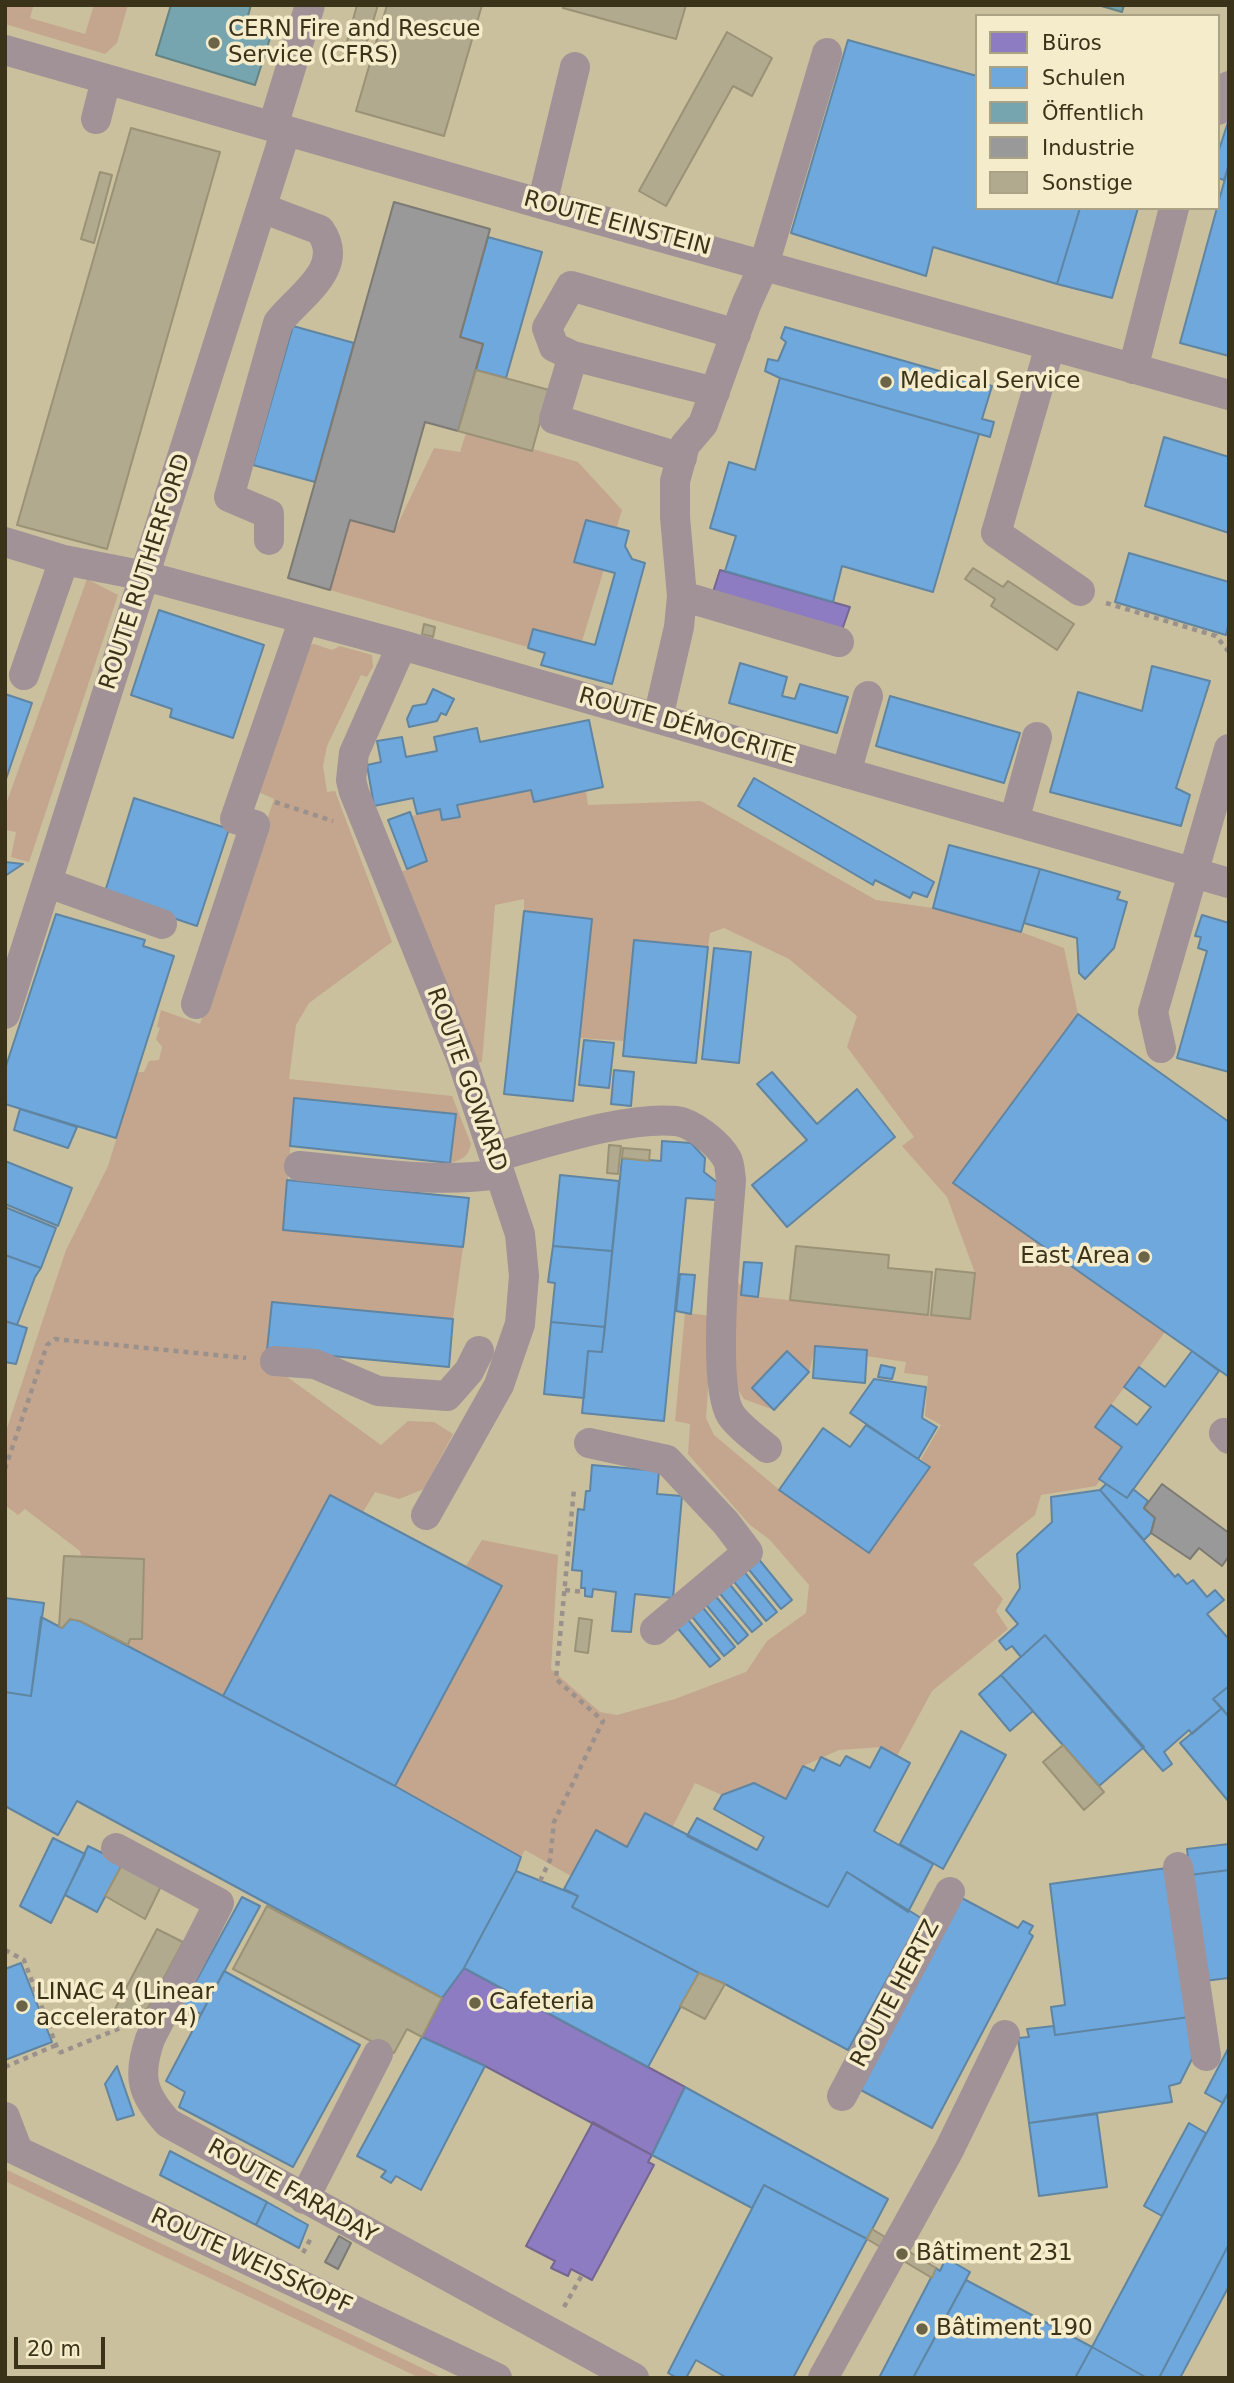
<!DOCTYPE html>
<meta charset="utf-8">
<style>
body{margin:0}
#map{position:relative;width:1234px;height:2383px;overflow:hidden;background:#cac09d;font-family:"DejaVu Sans",sans-serif}
canvas{display:block}
.frame{position:absolute;inset:0;border:7px solid #3a3319;pointer-events:none}
.legend{position:absolute;left:975px;top:14px;width:245px;height:196px;box-sizing:border-box;background:#f5eccc;border:2px solid #aaa284;margin:0;padding:9px 12px;list-style:none;font-size:21px;color:#3a3319}
.legend li{display:flex;align-items:center;gap:14px;height:35px}
.legend b{width:35px;border:2px solid #aaa284}
.scale{position:absolute;left:14px;top:2337px;width:91px;height:32px;box-sizing:border-box;border:4px solid #3a3319;border-top:0;padding-left:9px;font-size:21px;line-height:24px;white-space:nowrap;color:#3a3319;-webkit-text-stroke:5px #f5eccc;paint-order:stroke}
</style>
<div id="map">
<canvas width="1234" height="2383"></canvas>
<div class="frame"></div>
<ul class="legend">
<li><b style="height:19px;background:#8e7cc3"></b>Büros</li>
<li><b style="height:19px;background:#6fa8dc"></b>Schulen</li>
<li><b style="height:19px;background:#76a5af"></b>Öffentlich</li>
<li><b style="height:19px;background:#999"></b>Industrie</li>
<li><b style="height:19px;background:#b2aa8e"></b>Sonstige</li>
</ul>
<div class="scale">20 m</div>
</div>
<script>
const context = document.querySelector('canvas').getContext('2d');
context.lineJoin = 'round';
function paint(path, color) { context.fillStyle = color; context.fill(path, 'evenodd'); }
function strokePath(path, color, width, dash) { context.strokeStyle = color; context.lineWidth = width; context.lineCap = dash ? 'butt' : 'round'; context.setLineDash(dash || []); context.stroke(path); }
function write(font, color, halo, rows, align = 'center') {
  context.font = font + ' "DejaVu Sans",sans-serif'; context.lineWidth = 7; context.setLineDash([]); context.textBaseline = 'middle'; context.strokeStyle = halo; context.fillStyle = color; for (const [text, x, y, turn = 0] of rows) {
    context.save(); context.translate(x, y); context.rotate((+turn || 0) * Math.PI / 180); context.textAlign = isNaN(turn) ? turn : align; if (halo) context.strokeText(text, 0, 0); context.fillText(text, 0, 0); context.restore();
  }
}
paint(new Path2D(`
 M5,5L33,7L30,18L85,34L94,5H128L117,43L105,54L5,24Z
 M467,430L578,462L622,510L576,661L330,590L350,520L394,532L434,448L460,452Z
 M87,579L118,595L29,862L11,857L16,832L5,830V807Z
 M314,644L332,650L340,646L372,655L373,667L367,677L361,675L327,746L323,766L327,792L335,791L392,942L309,1003L296,1025L289,1079L452,1096L471,1144C468,1157 462,1160 450,1163L294,1099L284,1230L463,1247L453,1319L272,1302L268,1363L381,1445L408,1421L434,1422L453,1434L424,1489L399,1499L375,1492L363,1512L330,1495L223,1696L128,1645L130,1639L142,1638L144,1559L81,1556L80,1551L25,1509L18,1515L5,1505V1434L66,1250L108,1166L137,1072H144L149,1061L159,1060L162,1047L156,1039L160,1028L157,1027L161,1010L200,1024L274,799L254,790L305,646Z
 M531,790L534,802L586,791L588,805L701,801L876,900L933,908L1021,932L1064,948L1078,1014L953,1183L1165,1332L1095,1427L1122,1447L1096,1486L1041,1495L1035,1515L973,1564L1003,1599L996,1611L1008,1629L932,1691L897,1756L881,1747L839,1750L803,1766L786,1799L754,1783L722,1795L695,1783L672,1828L627,1847L596,1831L571,1876L525,1850L521,1857L395,1786L502,1586L466,1566L482,1540L558,1555L551,1669L600,1712L617,1715L675,1699L746,1672L767,1641L806,1613L809,1585L770,1540L749,1524L688,1454L690,1424L675,1421L685,1313L713,1316L706,1418L714,1435L782,1492L869,1553L930,1467L921,1459L941,1425L925,1416L928,1376L904,1373L906,1362L866,1356V1350L816,1346L809,1372L787,1351L752,1388L774,1410L744,1399L732,1380L736,1281L742,1286L741,1295L969,1319L975,1273L947,1197L902,1146L914,1137L847,1047L857,1016L789,959L724,928L710,933L708,947L634,940L624,1041L580,1038L592,919L524,911V899L495,905L482,1062L476,1063L401,872L427,861L412,816L440,809L442,820L459,817L457,805Z
 M5,2169L443,2378H420L5,2181Z`), '#c4a58e');
const offices = new Path2D(`
 M720,570L850,607L842,630L713,592Z
 M464,1968L685,2087L652,2155L485,2066L422,2037L442,1998Z
 M593,2122L652,2155L648,2162L654,2165L592,2280L571,2269L568,2276L551,2268L555,2261L526,2246Z`);
paint(offices, '#8e7cc3');
strokePath(offices, '#756690', 2);
const schools = new Path2D(`
 M848,40L977,76V208H1080L1057,284L933,247L926,276L791,233Z
 M1229,119V164L1224,180L1218,178V153Z
 M1229,164V356L1180,343Z
 M1080,208H1138L1112,298L1057,284Z
 M488,237L542,252L506,378L476,370L483,344L460,337Z
 M293,326L354,343L315,482L253,465Z
 M785,327L992,386L982,419L994,422L990,437L780,378L765,371L768,359L778,361L786,342L781,338Z
 M780,378L979,434L933,592L842,566L833,602L725,571L736,536L710,528L729,462L755,470Z
 M1164,437L1229,457V533L1145,506Z
 M586,520L629,531L625,546L632,559L645,563L612,684L541,665L545,653L528,648L533,629L595,645L615,573L574,562Z
 M1129,553L1229,582V622L1226,635L1115,602Z
 M159,610L264,645L233,738L170,717L172,709L131,695Z
 M740,663L787,677L782,696L795,699L800,684L848,697L837,733L729,703Z
 M1152,666L1210,681L1176,788L1190,795L1181,826L1050,792L1078,692L1142,711Z
 M433,689L454,699L446,715L441,713L437,721L409,727L407,719L413,706L426,704Z
 M5,694L32,703L5,782Z
 M890,696L1020,733L1004,783L876,746Z
 M589,720L603,787L534,802L531,790L457,805L460,817L442,820L440,809L417,814L413,798L374,806L367,765L381,762L377,741L402,737L406,757L437,751L434,737L477,728L480,742Z
 M754,778L934,882L927,897L913,892L910,898L875,880L873,885L738,806Z
 M134,798L229,829L197,926L104,895Z
 M410,812L427,861L407,869L388,820Z
 M949,845L1040,869L1021,932L933,908Z
 M5,862L23,864L5,876Z
 M1040,869L1120,892L1117,899L1127,902L1114,948L1085,979L1079,973L1077,938L1024,923Z
 M524,911L592,919L573,1101L504,1094Z
 M56,914L145,940L143,946L174,956L116,1138L5,1104V1069Z
 M1202,915L1229,923V1072L1177,1058L1207,951L1198,948L1201,937L1195,936Z
 M634,940L708,947L696,1063L623,1056Z
 M714,948L751,952L739,1063L702,1059Z
 M1078,1014L1229,1122V1377L953,1183Z
 M584,1040L614,1043L609,1088L579,1085Z
 M614,1070L634,1072L631,1106L611,1104Z
 M772,1072L817,1124L857,1089L895,1137L787,1227L752,1185L807,1140L757,1084Z
 M294,1098L456,1114L450,1163L290,1146Z
 M20,1109L77,1127L68,1148L14,1130Z
 M662,1141L691,1143L705,1158L704,1172L718,1183L716,1200L686,1198L664,1421L582,1413L588,1351L602,1352L622,1158L661,1161Z
 M5,1161L72,1188L58,1226L5,1204Z
 M560,1175L619,1181L612,1251L553,1246Z
 M287,1180L469,1198L463,1247L283,1230Z
 M5,1207L56,1228L41,1268L5,1255Z
 M553,1246L612,1251L605,1327L551,1322L555,1283L548,1282Z
 M5,1255L41,1268L35,1277L17,1325L5,1321Z
 M744,1262L762,1263L758,1297L741,1295Z
 M680,1274L695,1275L691,1314L676,1311Z
 M272,1302L453,1319L449,1367L267,1350Z
 M5,1321L27,1328L16,1364L5,1362Z
 M551,1322L605,1327L602,1352L588,1351L584,1398L544,1394Z
 M815,1346L867,1350L865,1383L813,1378Z
 M787,1351L809,1372L774,1410L752,1388Z
 M1192,1351L1219,1371L1127,1498L1099,1479L1122,1447L1095,1427L1111,1405L1137,1425L1151,1407L1124,1387L1139,1367L1165,1387Z
 M881,1365L895,1368L892,1379L878,1377Z
 M874,1379L926,1387L922,1418L937,1427L918,1459L850,1413Z
 M866,1425L930,1467L869,1553L779,1490L823,1428L850,1447Z
 M592,1465L659,1471L657,1494L682,1496L673,1598L635,1594L631,1632L612,1631L616,1592L593,1589L592,1597L585,1596V1588H581L582,1571L572,1570L578,1509L584,1510L586,1491H590Z
 M1106,1484L1127,1498L1133,1489L1148,1501L1144,1508L1155,1518L1151,1533L1144,1540L1100,1490Z
 M1100,1490L1175,1577L1178,1574L1187,1584L1193,1580L1207,1597L1215,1590L1224,1600L1207,1614L1227,1637L1229,1635V1686L1213,1699L1222,1708L1192,1734L1189,1730L1164,1752L1172,1764L1163,1771L1045,1635L1021,1657L1012,1646L1006,1650L999,1641L1018,1624L1006,1610L1020,1588L1017,1554L1052,1522L1051,1497Z
 M330,1495L502,1586L395,1786L223,1696Z
 M757,1557L792,1600L781,1609L746,1566Z
 M742,1569L777,1612L766,1621L731,1578Z
 M727,1581L762,1624L752,1632L717,1590Z
 M713,1593L748,1635L738,1644L703,1601Z
 M5,1598L44,1603L31,1696L5,1692Z
 M700,1604L735,1647L724,1656L689,1613Z
 M685,1616L720,1659L710,1667L675,1625Z
 M41,1617L62,1628L70,1619L80,1621L395,1786L521,1857L516,1871L464,1968L442,1998L77,1801L58,1835L5,1806V1692L31,1696Z
 M1045,1635L1144,1747L1099,1786L1001,1675Z
 M1001,1675L1033,1711L1010,1731L979,1694Z
 M1229,1686V1717L1213,1699Z
 M1222,1708L1229,1717V1802L1180,1743Z
 M961,1731L1006,1755L943,1869L900,1844Z
 M881,1747L910,1763L874,1831L933,1864L908,1912L847,1872L828,1907L687,1836L697,1818L757,1850L764,1837L714,1809L722,1795L754,1783L786,1799L803,1766L814,1771L821,1757L840,1766L846,1756L870,1768Z
 M645,1813L828,1907L847,1872L921,1918L848,2050L725,1984L699,1973L572,1907L578,1896L564,1889L596,1830L627,1847Z
 M53,1838L85,1854L51,1923L20,1906Z
 M1229,1844V1870L1190,1875L1187,1849Z
 M88,1846L123,1863L97,1912L65,1895Z
 M1167,1868L1189,2017L1055,2035L1051,2007L1065,2005L1050,1884Z
 M1229,1870V1978L1204,1981L1190,1875Z
 M516,1871L578,1896L572,1907L699,1973L648,2067L464,1968Z
 M958,1896L1018,1928L1023,1921L1033,1926L1029,1933L1033,1936L932,2128L857,2088Z
 M242,1897L260,1906L201,2014L183,2005Z
 M21,1963L52,2042L5,2060V1969Z
 M224,1971L360,2045L293,2167L179,2107L185,2092L166,2081Z
 M1189,2017L1194,2055L1180,2083L1169,2086L1172,2102L1029,2123L1018,2038L1029,2037L1027,2029L1054,2026L1055,2035Z
 M422,2037L485,2066L421,2190L396,2176L391,2183L381,2177L386,2171L357,2156Z
 M1229,2047V2091L1223,2103L1205,2093Z
 M117,2066L134,2115L117,2120L105,2084Z
 M685,2087L888,2199L867,2239L764,2185L752,2208L652,2155Z
 M1229,2091V2244L1159,2378H1147L1092,2347Z
 M1097,2114L1107,2187L1039,2196L1029,2123Z
 M1189,2123L1206,2133L1162,2216L1144,2206Z
 M170,2151L267,2202L256,2225L160,2175Z
 M764,2185L867,2239L793,2378H727L696,2360L686,2378H677L668,2373Z
 M267,2202L308,2225L299,2248L256,2225Z
 M1229,2244V2286L1180,2378H1159Z
 M946,2258L970,2272L913,2378H879L936,2268L940,2271Z
 M966,2280L1092,2347L1075,2378H913Z
 M1092,2347L1147,2378H1075Z`);
paint(schools, '#6fa8dc');
strokePath(schools, '#5f85a2', 2);
const public = new Path2D(`
 M171,5H251L246,23L272,32L255,85L156,55Z
 M1098,5H1124L1122,12Z`);
paint(public, '#76a5af');
strokePath(public, '#648382', 2);
const industry = new Path2D(`
 M394,202L490,229L460,337L483,344L458,431L425,422L394,532L350,520L330,590L288,578Z
 M1162,1484L1229,1533V1556L1222,1566L1199,1548L1190,1559L1151,1533L1155,1518L1144,1508Z
 M339,2236L351,2243L338,2269L325,2262Z`);
paint(industry, '#999');
strokePath(industry, '#7c7a73', 2);
const building = new Path2D(`
 M357,5H378L363,54L345,49Z
 M387,5H482L444,136L356,111Z
 M564,5H686L676,39L563,8Z
 M727,32L772,58L752,96L733,86L666,206L639,191Z
 M131,128L220,152L107,549L17,525Z
 M100,172L112,175L94,243L81,239Z
 M476,370L549,390L532,451L458,431Z
 M973,568L1003,587L1008,581L1074,624L1057,650L991,606L995,599L965,579Z
 M424,624L435,627L433,637L422,634Z
 M609,1145L621,1146L618,1174L607,1173Z
 M623,1148L650,1150L649,1161L622,1158Z
 M796,1246L889,1255L888,1268L932,1272L928,1315L790,1300Z
 M936,1269L975,1273L970,1319L931,1315Z
 M64,1556L144,1559L142,1639H130L128,1645L80,1621L70,1619L62,1628L59,1626Z
 M579,1618L592,1620L588,1653L575,1651Z
 M1063,1745L1104,1792L1084,1810L1043,1762Z
 M123,1863L162,1884L145,1919L105,1896Z
 M267,1906L442,1998L422,2037L407,2029L394,2053L233,1969Z
 M157,1929L183,1942L140,2023L114,2011Z
 M699,1973L725,1984L705,2019L680,2006Z
 M872,2229L936,2268L932,2278L867,2239Z`);
paint(building, '#b2aa8e');
strokePath(building, '#9a9276', 2);
strokePath(new Path2D(`
 M1106,603L1216,636L1229,652
 M275,802L333,821
 M5,1469L47,1345L55,1339L246,1358
 M565,1590L585,1592
 M540,1881L550,1860L554,1822L603,1721L556,1679L574,1489
 M5,1950L24,1960L59,2053
 M59,2053L123,2027
 M5,2067L54,2046L57,2050
 M303,2253L312,2236
 M564,2307L582,2275`), '#9b918c', 4.5, [5, 5]);
strokePath(new Path2D(`
 M5,50L542,204L1229,395
 M1218,110L1229,86
 M96,119L106,80
 M273,126L310,5
 M542,204L575,67
 M262,208L320,230C347,269 298,296 278,323L229,497L269,514V540
 M1050,346L996,533L1080,591
 M573,356L554,347L547,328L571,286L736,334
 M1133,369L1174,208
 M682,458L554,419L573,356L715,392
 M5,542L64,560L145,576L402,645L1229,883
 M682,596L839,642
 M402,645L354,753L351,780L354,792L462,1060L520,1234L524,1276L520,1324L499,1385L426,1515
 M24,675L64,560
 M658,718L679,627L682,596L675,517V481L685,445L703,424L746,305L764,265L827,53
 M846,773L868,696
 M1014,821L1037,737
 M48,883L162,924
 M196,1004L255,825L235,819L304,619
 M5,1014L286,130
 M1161,1048L1153,1012L1229,749
 M495,1157C544,1144 625,1116 676,1121C693,1123 719,1144 727,1159C730,1164 730,1174 731,1180C728,1225 710,1384 731,1415C740,1428 755,1438 767,1448
 M299,1166C366,1172 433,1184 500,1174
 M275,1361L315,1364L378,1391L447,1396L469,1371L479,1351
 M1224,1433L1229,1439
 M589,1443L667,1460L726,1523L748,1552L655,1630
 M116,1848L219,1903L150,2039C137,2077 142,2094 168,2123L634,2378
 M1178,1867L1206,2056
 M842,2096L950,1892
 M5,2117L18,2151
 M5,2145L497,2378
 M304,2199L378,2054
 M823,2378L949,2150L1005,2035`), '#a09296', 30);
for (const [x, y, r, color] of [
 [214,43,7,"#6c6447"],
 [886,382,7,"#6c6447"],
 [1144,1257,7,"#6c6447"],
 [475,2003,7,"#6c6447"],
 [22,2006,7,"#6c6447"],
 [902,2254,7,"#6c6447"],
 [922,2329,7,"#6c6447"]
]) { const dot = new Path2D(); dot.arc(x, y, r, 0, 2 * Math.PI); context.fillStyle = color; context.fill(dot); strokePath(dot, '#f5eccc', 2.5); }
write('23px', '#3a3319', '#f5eccc', [
 ["CERN Fire and Rescue",228,30],
 ["Service (CFRS)",228,56],
 ["Medical Service",900,382],
 ["East Area",1130,1257,"right"],
 ["LINAC 4 (Linear",36,1993],
 ["accelerator 4)",36,2019],
 ["Cafeteria",489,2003],
 ["Bâtiment 231",916,2254],
 ["Bâtiment 190",936,2329]
], 'left');
write('23px', '#3a3319', '#f5eccc', [
 ["ROUTE EINSTEIN",617,224,15],
 ["ROUTE RUTHERFORD",146,572,-72],
 ["ROUTE DÉMOCRITE",687,727,16],
 ["ROUTE GOWARD",466,1080,70],
 ["ROUTE HERTZ",896,1994,-62],
 ["ROUTE FARADAY",292,2192,29],
 ["ROUTE WEISSKOPF",251,2262,25]
]);
</script>
